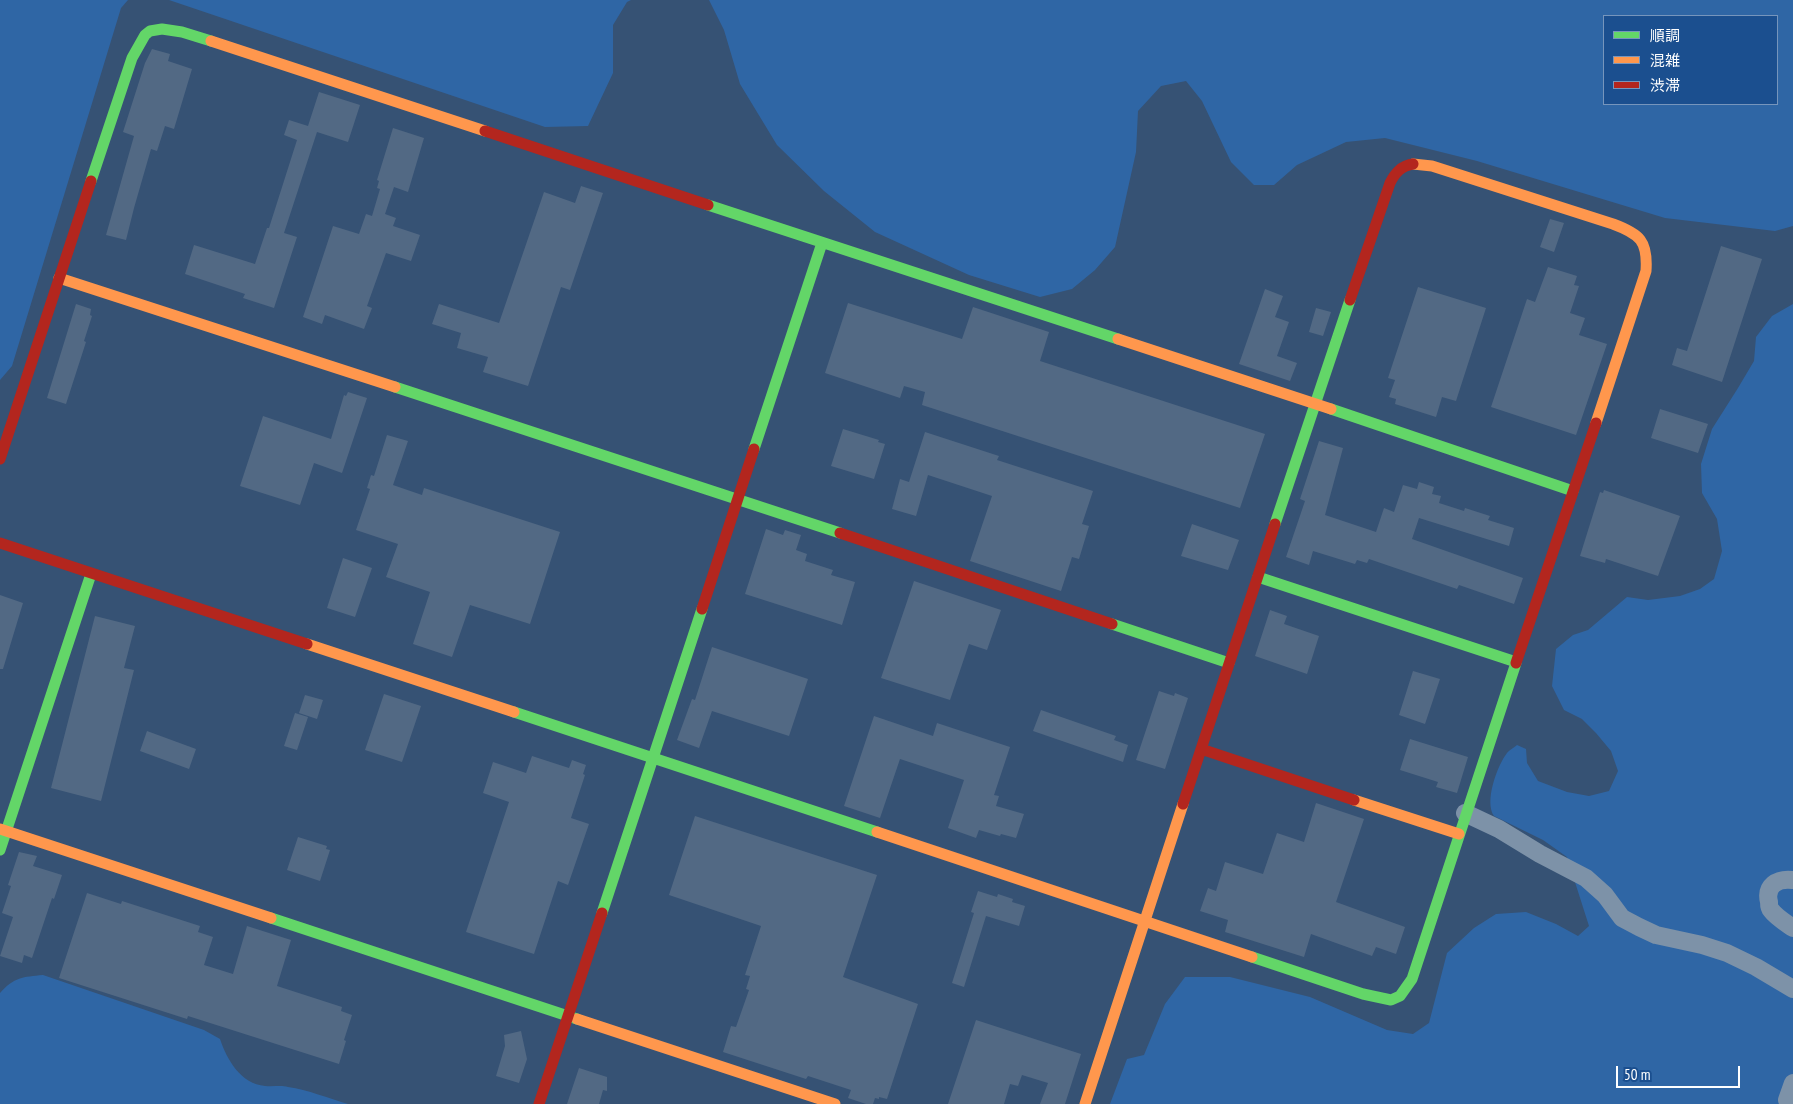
<!DOCTYPE html>
<meta charset="utf-8">
<style>
body{margin:0}
#map{position:relative;width:1793px;height:1104px;overflow:hidden;background:#365274;font-family:"PT Sans Narrow","Noto Sans JP",sans-serif}
canvas{display:block}
.legend{position:absolute;left:1603px;top:15px;width:175px;height:90px;box-sizing:border-box;background:#1b4f8f;border:1px solid #7695bc;margin:0;padding:6px 9px;list-style:none;font-size:15px;color:#fff}
.legend li{display:flex;align-items:center;gap:10px;height:25px}
.legend b{width:25px;border:1px solid #7695bc}
.scale{position:absolute;left:1616px;top:1066px;width:124px;height:22px;box-sizing:border-box;border:2px solid #fff;border-top:0;padding-left:6px;font-size:15px;line-height:18px;white-space:nowrap;color:#fff;-webkit-text-stroke:4px #1b4f8f;paint-order:stroke}
</style>
<div id="map">
<canvas width="1793" height="1104"></canvas>
<ul class="legend">
<li><b style="height:6px;background:#63d668"></b>順調</li>
<li><b style="height:6px;background:#ff974d"></b>混雑</li>
<li><b style="height:6px;background:#b3261e"></b>渋滞</li>
</ul>
<div class="scale">50 m</div>
</div>
<script>
const context = document.querySelector('canvas').getContext('2d');
context.lineJoin = 'round';
function paint(path, color) { context.fillStyle = color; context.fill(path, 'evenodd'); }
function strokePath(path, color, width, dash) { context.strokeStyle = color; context.lineWidth = width; context.lineCap = dash ? 'butt' : 'round'; context.setLineDash(dash || []); context.stroke(path); }
paint(new Path2D(`
 M0,0H128L121,8L12,366L0,380Z
 M169,0H631L627,2L613,25V73L588,126L545,127Z
 M709,0H1793V226L1775,231L1665,218L1477,161L1385,138L1346,142L1297,165L1274,185H1254L1231,162L1202,101L1186,81L1161,86L1138,111L1136,152L1115,247L1095,270L1072,289L1040,297L969,275L875,232L824,191L777,145L740,84L724,30ZM1604,16H1777V104H1604Z
 M1793,304V1104H1110L1127,1059L1144,1055L1165,1004L1185,977H1230L1310,997L1387,1030L1413,1034L1429,1023L1447,953L1474,928L1496,914L1526,912L1556,924L1578,936L1589,926L1567,857L1543,840L1494,816C1484,802 1497,766 1507,753C1509,750 1514,748 1517,745L1526,749L1527,763L1538,781L1567,792L1589,796L1609,791L1618,771L1611,751L1596,733L1582,719L1564,710L1552,686L1556,649L1573,635L1588,630L1627,597L1648,600L1680,596L1700,589L1714,579L1722,551L1717,519L1702,493L1701,464L1712,429L1738,388L1754,361L1756,337L1772,316Z
 M43,975L204,1030L220,1039C227,1060 241,1084 265,1086C273,1087 281,1085 288,1087C308,1090 328,1098 348,1104H0V993C14,977 23,977 43,975Z`), '#2f66a5');
paint(new Path2D(`
 M152,49L170,54L168,61L192,69L174,129L165,126L157,151L151,149L134,208L126,240L106,235L134,136L123,132L145,63Z
 M319,92L360,105L348,142L317,132L284,233L297,237L274,308L243,298L245,294L185,274L194,245L255,264L267,228H269L297,140L284,135L289,120L308,126Z
 M393,128L424,138L408,192L394,187L385,214L396,218L393,226L420,235L411,261L386,253L367,306L372,308L364,329L325,315L322,324L303,317L333,226L359,234L366,214L372,216L380,189L377,188L379,181L377,180Z
 M581,186L603,193L570,290L561,287L528,386L483,372L488,357L457,348L461,333L432,324L439,304L499,323L544,192L575,203Z
 M1550,219L1564,223L1554,252L1540,247Z
 M1721,246L1762,259L1722,382L1672,365L1677,348L1687,351Z
 M1548,267L1577,276L1574,285L1579,286L1570,313L1585,318L1579,335L1607,344L1576,435L1491,407L1527,299L1535,302Z
 M1418,287L1486,308L1456,401L1442,397L1436,417L1395,404L1396,399L1389,397L1395,380L1388,378Z
 M1265,289L1283,296L1275,317L1289,322L1277,356L1297,363L1290,381L1239,364Z
 M848,303L962,339L973,307L1049,332L1040,361L1265,434L1240,508L922,405L925,392L904,386L900,398L825,373Z
 M76,304L91,309L90,315L92,316L84,341L86,342L66,404L47,398Z
 M1316,308L1331,312L1323,336L1309,332Z
 M348,392L367,398L342,473L314,463L300,505L240,486L263,416L331,439L344,395L346,396Z
 M1660,409L1708,424L1698,453L1651,438Z
 M843,429L879,440L878,442L885,444L874,479L831,466Z
 M925,432L999,456L997,460L1093,491L1082,524L1089,526L1079,559L1072,557L1061,591L970,561L992,496L928,475L916,516L892,509L900,479L909,482Z
 M387,435L408,441L393,485L422,495L424,488L560,532L530,624L470,605L452,657L413,644L430,592L386,577L398,544L356,530L370,489L367,488L371,475L374,476Z
 M1319,441L1343,448L1325,515L1376,532L1384,508L1394,512L1403,485L1417,489L1419,482L1434,487L1432,494L1441,496L1439,503L1464,511L1465,508L1490,516L1488,520L1514,528L1509,546L1419,518L1412,539L1523,578L1514,604L1459,585L1457,589L1369,559L1367,563L1357,560L1355,564L1313,551L1309,565L1286,557L1305,501L1300,499Z
 M1604,490L1680,516L1658,576L1606,559L1605,563L1580,556L1600,492L1603,493Z
 M1192,524L1239,540L1228,570L1181,556Z
 M766,529L783,535L785,530L801,535L796,550L807,554L805,561L833,570L831,575L855,582L842,625L745,594Z
 M343,558L372,568L355,617L327,608Z
 M914,581L1001,610L987,650L969,644L950,700L881,678Z
 M0,595L23,603L3,669H0Z
 M1270,610L1287,616L1284,624L1319,636L1307,674L1255,656Z
 M95,616L135,626L124,668L134,670L101,801L51,788Z
 M712,647L808,679L789,736L712,711L699,748L677,740L692,699L695,700Z
 M1413,671L1440,679L1425,724L1399,715Z
 M1159,691L1174,696L1175,693L1188,698L1165,769L1136,760Z
 M384,694L421,706L402,762L365,750Z
 M305,695L323,700L317,719L299,713Z
 M1041,710L1116,736L1114,740L1128,745L1123,762L1033,731Z
 M295,713L308,717L297,750L284,746Z
 M874,716L933,736L937,723L1010,747L994,795L999,796L996,806L1024,814L1016,838L1001,834L1000,836L979,830L976,838L948,828L964,780L900,759L880,818L844,806Z
 M147,731L196,749L189,769L140,751Z
 M1410,739L1468,757L1457,793L1436,787L1438,782L1400,770Z
 M532,756L569,768L572,760L586,765L583,774L585,775L571,818L589,824L568,885L558,881L534,954L466,932L509,802L483,793L493,762L526,773Z
 M1316,803L1364,819L1336,902L1405,927L1396,954L1376,947L1372,956L1311,934L1304,957L1225,932L1228,920L1200,911L1208,888L1216,891L1225,862L1263,874L1277,833L1304,842Z
 M695,816L877,875L843,977L918,1004L887,1099L879,1097V1099L875,1098L873,1104H866L848,1098L851,1090L808,1076L806,1079L723,1052L731,1026L736,1027L749,990L746,989L750,976L745,975L761,926L669,895Z
 M298,837L327,846L326,849L330,850L320,881L287,870Z
 M19,852L37,856L33,866L62,875L54,899L52,898L32,958L24,955L22,963L0,956L13,917L2,913L11,886L8,885Z
 M978,891L997,897L998,894L1013,899L1012,902L1025,906L1019,926L986,916L964,987L952,983L974,913L971,912Z
 M87,893L121,904L122,901L200,926L198,932L213,937L204,965L233,974L247,926L291,940L277,986L342,1007L341,1011L352,1015L344,1040L346,1041L339,1064L188,1016L187,1019L59,978Z
 M976,1020L1081,1054L1065,1104H1040L1048,1083L1022,1075L1018,1086L1010,1084L1004,1104H948Z
 M521,1031L527,1059L519,1083L496,1076L505,1046L504,1035Z
 M579,1068L607,1077V1091L603,1090L599,1104H567Z`), '#526984');
strokePath(new Path2D(`
 M1465,813L1499,829L1540,854L1586,878L1605,895L1622,918L1639,927L1656,935L1702,945L1727,953L1756,967L1793,989
 M1793,880C1777,878 1765,886 1769,902C1769,905 1769,908 1771,910C1776,917 1786,923 1793,928
 M1789,1104L1787,1100L1793,1083`), '#7d92a8', 18);
strokePath(new Path2D(`
 M91,181L132,58L145,35L150,31L162,29L182,32L211,41
 M708,205L1118,339
 M395,387L840,533
 M1331,409L1573,491
 M754,449L822,243
 M1275,524L1350,300
 M1258,577L1516,662
 M1112,624L1229,663
 M514,712L877,832
 M0,850L91,574
 M602,913L702,609
 M271,918L577,1019
 M1252,957L1363,994L1391,1000L1400,996L1412,979L1516,663`), '#63d668', 11);
strokePath(new Path2D(`
 M211,41L485,131
 M1413,164L1432,166L1613,224C1640,234 1648,241 1646,271L1596,423
 M59,278L395,387
 M1118,339L1331,409
 M307,644L514,712
 M1354,800L1459,834
 M0,829L271,918
 M877,832L1252,957
 M577,1019L835,1104
 M1085,1104L1183,804`), '#ff974d', 11);
strokePath(new Path2D(`
 M485,131L708,205
 M1350,300L1390,183C1395,173 1401,166 1413,164
 M0,459L91,181
 M840,533L1112,624
 M0,543L307,644
 M702,609L754,449
 M1516,663L1596,423
 M1201,749L1354,800
 M1183,804L1275,524
 M539,1104L602,913`), '#b3261e', 11);
</script>
